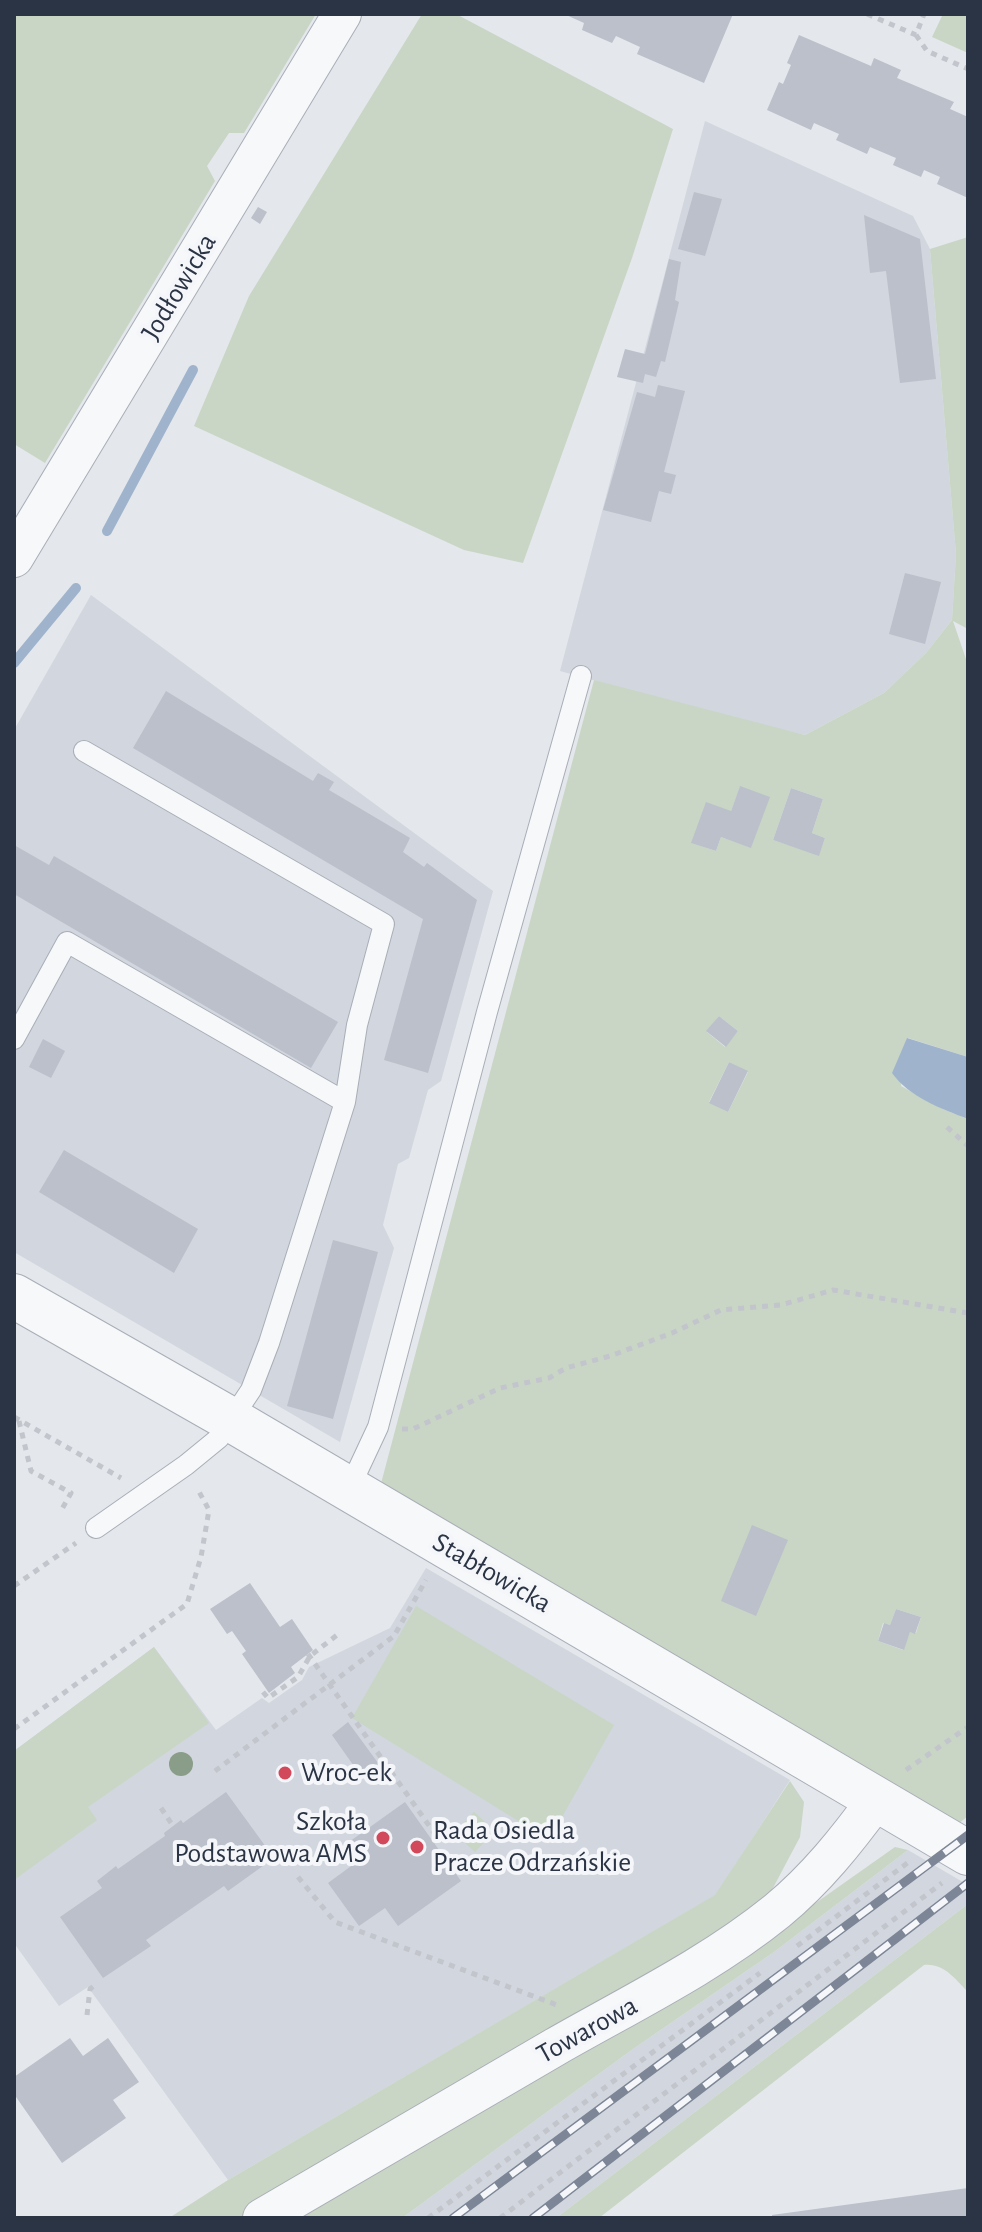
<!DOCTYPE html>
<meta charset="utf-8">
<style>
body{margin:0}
#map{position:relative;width:982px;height:2232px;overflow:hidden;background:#e4e7ec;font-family:"Alegreya Sans",sans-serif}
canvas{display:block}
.frame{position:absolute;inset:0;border:16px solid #2b3445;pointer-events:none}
</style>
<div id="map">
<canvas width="982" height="2232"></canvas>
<div class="frame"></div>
</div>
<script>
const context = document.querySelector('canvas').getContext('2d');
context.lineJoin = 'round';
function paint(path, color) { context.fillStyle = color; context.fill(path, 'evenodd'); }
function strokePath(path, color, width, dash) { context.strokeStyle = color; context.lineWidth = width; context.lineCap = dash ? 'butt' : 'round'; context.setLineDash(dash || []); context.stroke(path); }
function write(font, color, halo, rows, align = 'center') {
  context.font = font + ' "Alegreya Sans",sans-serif'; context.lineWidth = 8; context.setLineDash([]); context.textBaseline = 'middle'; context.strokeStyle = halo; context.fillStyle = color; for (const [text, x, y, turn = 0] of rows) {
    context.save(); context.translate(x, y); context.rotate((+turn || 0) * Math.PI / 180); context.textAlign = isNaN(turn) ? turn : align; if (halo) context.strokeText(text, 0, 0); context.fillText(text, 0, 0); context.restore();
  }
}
paint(new Path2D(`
 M705,121L913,216L930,249L956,554L952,620L926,653L884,693L805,735L727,717L560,671Z
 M91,595L493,891L441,1081L428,1090L409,1158L398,1164L383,1225L394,1248L340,1442L14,1252V730Z
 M426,1568L790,1780L716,1895L228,2180L88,1987L59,2006L14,1943V1751L154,1647L216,1730L262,1698L269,1703L302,1680L309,1667L390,1628Z
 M908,1850L968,1885V1904L556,2218H402L633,2049L774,1952Z`), '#d2d6de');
paint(new Path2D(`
 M14,14H316L244,133H229L207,166L215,181L45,463L14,444Z
 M422,14H456L673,129L632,258L523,563L464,550L194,426L249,296Z
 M943,14H968V53L932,37Z
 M968,237V629L953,621L968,665V1057L908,1038L901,1086L945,1110L968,1119V1816L958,1824L379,1491L594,680L805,735L884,693L926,653L952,620L956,554L930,249ZM740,787L769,797L751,847L721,837L716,851L692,843L731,811ZM791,788L823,799L812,833L825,838L819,855L773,840ZM719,1016L738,1031L725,1047L707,1032ZM729,1062L748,1072L728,1112L709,1102ZM896,1609L921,1617L916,1633L910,1632L903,1650L878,1641L883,1623L890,1625Z
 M416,1606L614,1725L549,1840L352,1718Z
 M154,1647L209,1723L88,1807L97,1820L14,1880V1751Z
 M790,1781L804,1802L800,1837L765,1903L732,1931L239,2218H169L228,2180L715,1895Z
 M474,1812L495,1831L475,1852L454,1833Z
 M895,1847L908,1850L774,1952L633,2049L402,2218H298L776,1931Z
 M968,1904V1992C954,1978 944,1963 924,1965L599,2218H556Z`), '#c9d6c5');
paint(new Path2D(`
 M907,1038L968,1057V1119C942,1109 909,1097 892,1073Z`), '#9fb4cc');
strokePath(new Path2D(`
 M107,531L193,370
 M14,663L76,588`), '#9fb4cc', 10);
paint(new Path2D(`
 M564,14H733L704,83L637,54L640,47L616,36L612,43L582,30L584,23Z
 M799,35L871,66L874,58L901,70L897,78L954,102L950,109L968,117V198L937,184L940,177L924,170L921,177L893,165L896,158L870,147L867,154L836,140L839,134L814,123L811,130L767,110L779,82L783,84L791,65L787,63Z
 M694,192L722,199L705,256L678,249Z
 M258,207L267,212L260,224L251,218Z
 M864,215L920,239L936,379L900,383L886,271L870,273Z
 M669,259L681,262L675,300L679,302L665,362L661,361L656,377L645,374L643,383L617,377L625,349L645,354Z
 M658,385L685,391L664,472L676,475L671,494L659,491L651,522L603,510L637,392L655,397Z
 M905,573L941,582L925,644L889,634Z
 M166,691L313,781L318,773L334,782L329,790L410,838L403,852L424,867L427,863L477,900L428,1073L384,1060L423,919L133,748Z
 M740,786L770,797L751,848L721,837L716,851L691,843L706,802L731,811Z
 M791,788L823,799L812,833L825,838L819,856L773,840Z
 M14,845L49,865L54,856L338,1022L311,1068L14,894Z
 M719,1016L738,1031L726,1047L706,1031Z
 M43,1039L65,1051L51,1078L29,1067Z
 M729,1062L748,1071L728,1112L709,1103Z
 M64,1150L198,1229L174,1273L39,1192Z
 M333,1240L378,1252L333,1419L287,1406Z
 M752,1525L788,1540L756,1616L721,1601Z
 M250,1583L280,1627L292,1619L313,1650L291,1667L295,1673L269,1693L242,1654L246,1651L232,1631L227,1634L210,1609Z
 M896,1609L921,1617L915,1634L910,1632L904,1650L878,1641L884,1623L890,1625Z
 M348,1722L381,1767L363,1779L332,1735Z
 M226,1792L274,1858L228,1891L224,1886L146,1940L151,1946L103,1978L60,1917L102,1888L97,1881L116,1866L118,1869L165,1836L164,1833L181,1820L183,1823Z
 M405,1802L461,1881L398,1926L385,1908L359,1926L328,1883L354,1864L342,1847Z
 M70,2038L83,2056L108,2038L139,2082L113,2100L126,2118L62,2163L14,2094V2077Z
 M968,2188V2218H772V2215Z`), '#bbc0ca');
const service = new Path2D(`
 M84,751L384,924L357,1025L345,1102
 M14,1039L67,942L345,1102L269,1343L251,1390L219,1438L186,1465L96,1528
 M349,1489L378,1427L487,1012L581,676`);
const minor = new Path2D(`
 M14,558L342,14
 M262,2218C360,2161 457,2104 555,2047C630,2004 709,1966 777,1911C816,1879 847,1840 877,1799`);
const tertiary = new Path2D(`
 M14,1296L230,1419L968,1853`);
strokePath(service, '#a9aeb7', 22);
strokePath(minor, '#a9aeb7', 40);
strokePath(tertiary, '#a9aeb7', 46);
strokePath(new Path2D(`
 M867,14L916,35L924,14
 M916,35L927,51L968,69
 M947,1127L968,1146
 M14,1417L121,1478
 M19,1421L31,1471L71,1493L62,1509
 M402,1429H413L500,1388L549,1378L566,1368L610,1356L672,1333L721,1310L781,1305L833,1290L968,1313
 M14,1586L76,1543
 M308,1654L435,1834L431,1837
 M263,1692L268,1698L298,1677L310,1656L341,1632
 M14,1729L187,1604L201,1557L209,1510L197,1488
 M906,1770L968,1727
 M215,1771L394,1636L426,1580
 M161,1808L173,1826
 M298,1877L335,1922L557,2005
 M797,1946L910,1861
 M87,2015L90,1989L95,1985
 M428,2218L760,1973
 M500,2218L942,1883`), '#c2c5cb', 5, [6, 6]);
strokePath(service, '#f7f8fa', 20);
strokePath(minor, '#f7f8fa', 38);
strokePath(tertiary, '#f7f8fa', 44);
const rail = new Path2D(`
 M453,2218L968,1835
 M533,2218L968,1883`);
strokePath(rail, '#7d8696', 9);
strokePath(rail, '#f4f6f9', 6, [18]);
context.fillStyle = '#899d89';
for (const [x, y] of [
 [181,1764]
]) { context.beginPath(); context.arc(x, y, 12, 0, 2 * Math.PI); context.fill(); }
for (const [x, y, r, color] of [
 [285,1773,8,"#d1495b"],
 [383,1838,8,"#d1495b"],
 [417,1847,8,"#d1495b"]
]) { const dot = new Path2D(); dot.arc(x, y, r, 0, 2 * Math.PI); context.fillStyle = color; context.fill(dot); strokePath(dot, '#f4f6f9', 3); }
write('28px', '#2b3445', '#f4f6f9', [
 ["Jodłowicka",179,287,-59],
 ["Stabłowicka",492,1573,30],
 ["Towarowa",587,2030,-29]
]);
write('28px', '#2b3445', '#f4f6f9', [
 ["Wroc-ek",301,1773],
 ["Szkoła",367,1822,"right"],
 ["Podstawowa AMS",367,1854,"right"],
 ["Rada Osiedla",433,1831],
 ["Pracze Odrzańskie",433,1863]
], 'left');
</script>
